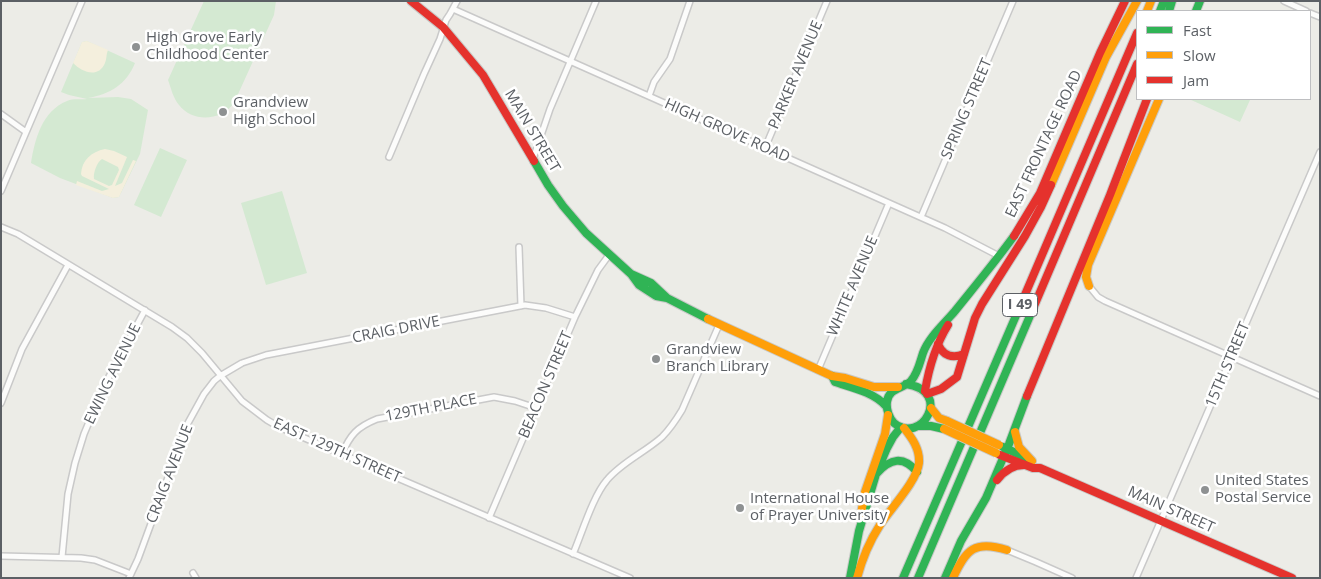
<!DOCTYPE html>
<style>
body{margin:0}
#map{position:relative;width:1321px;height:579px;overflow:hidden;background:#ecece7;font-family:"Open Sans",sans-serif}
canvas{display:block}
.frame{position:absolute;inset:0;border:2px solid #5c6065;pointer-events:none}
.legend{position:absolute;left:1136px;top:10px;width:175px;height:90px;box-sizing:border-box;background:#fff;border:1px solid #bebfc1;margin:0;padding:6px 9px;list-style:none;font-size:15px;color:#5c6065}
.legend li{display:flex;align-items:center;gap:10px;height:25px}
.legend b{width:25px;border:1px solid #bebfc1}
</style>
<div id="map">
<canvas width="1321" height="579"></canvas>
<div class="frame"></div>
<ul class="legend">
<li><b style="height:6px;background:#30b455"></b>Fast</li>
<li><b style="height:6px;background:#ff9f0a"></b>Slow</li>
<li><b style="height:6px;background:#e5322d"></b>Jam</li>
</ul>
</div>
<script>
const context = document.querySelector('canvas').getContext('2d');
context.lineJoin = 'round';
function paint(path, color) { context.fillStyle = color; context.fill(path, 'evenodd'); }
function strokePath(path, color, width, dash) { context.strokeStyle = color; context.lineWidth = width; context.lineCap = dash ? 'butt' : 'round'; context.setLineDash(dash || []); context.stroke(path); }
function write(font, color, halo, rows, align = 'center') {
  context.font = font + ' "Open Sans",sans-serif'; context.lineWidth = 5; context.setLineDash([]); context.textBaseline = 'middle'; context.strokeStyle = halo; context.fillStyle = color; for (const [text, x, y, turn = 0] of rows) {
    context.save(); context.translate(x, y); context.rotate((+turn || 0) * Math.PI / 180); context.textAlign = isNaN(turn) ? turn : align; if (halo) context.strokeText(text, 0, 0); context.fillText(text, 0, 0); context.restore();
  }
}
paint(new Path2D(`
 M204,1H276L274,15L234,103C221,121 193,123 179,105C173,98 171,88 168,80Z
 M87,41L135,63C126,85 110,94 88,98L118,97L131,99L148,110L140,154L119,197L113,198L60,178L31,163C35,139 42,111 67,101C74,98 80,100 87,99L69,95L61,92L82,42Z
 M1189,99H1247L1250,100L1240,122Z
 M160,148L187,160L161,217L134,205Z
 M282,191L307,273L266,285L241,203Z`), '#d4e9d2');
paint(new Path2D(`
 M87,41L108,50C106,55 107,58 105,63C98,79 82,72 73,63L82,42Z
 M105,149L114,151L127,157L115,186L122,183L133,160L136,161L119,197L113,198L76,185L77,181L102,191L109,189L82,176L81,174C82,160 91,152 105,149ZM102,159L118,167L119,170L112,185L109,186L94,179C93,173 97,162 102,159Z`), '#f4efdd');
const street = new Path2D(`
 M1284,1L1306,11
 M453,9L945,228L999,256
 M1310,13L1320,17
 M649,96L654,82L670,59L690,1
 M1,114L26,132
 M765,148L827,1
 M389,157L424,74L440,39L446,20L450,14L457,1
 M533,159L550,109L596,1
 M1,191L82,1
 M921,217L1013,1
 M1,227L18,234L172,327L187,338L202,353L242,401L267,420L279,427L630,578
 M519,247L521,306
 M1089,286L1098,297L1105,301L1320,396
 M818,370L889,203
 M1,403L22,349L68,265
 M342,454C350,435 357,427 377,419L494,397L515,401L536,408
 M489,518L575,317L598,270L609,255
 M1007,550L1036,562L1072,578
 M573,554C582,533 593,496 607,480C622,462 644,453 662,437C670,429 676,420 682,410L719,325
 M1,556L81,558L95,560L131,574
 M62,557L68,494L75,463L84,434L104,386L145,310
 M193,573L196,578
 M129,578L138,559L188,423L204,394L214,381L220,376L242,363L266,355L525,305L546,308L575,317
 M1136,578L1320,152`);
const fast = new Path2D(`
 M1160,11L1164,1
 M1169,11L1172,1
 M1196,11L1200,1
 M534,161L548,185L563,206L586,233L631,274L639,285L656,296L667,298L708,319
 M631,274L651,283L667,298
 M832,376L835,382C853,388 873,392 886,406
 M906,384C954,391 921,446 894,423C889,418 886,409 887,402C888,388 903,389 911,381C918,373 920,362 923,353C929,337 944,324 955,311C975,286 995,262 1014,236
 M919,426H931L944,429
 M1003,447L1029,459
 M877,473C890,459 903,455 917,472
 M850,578L859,531L876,474L887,448L893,437L901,427
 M903,578L1024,297
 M918,578L1032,311
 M945,578L961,541L986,498L1009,444L1027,396`);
const slow = new Path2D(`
 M1147,11L1151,1
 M1051,185L1106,57L1137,1
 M1089,286L1086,277L1088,265L1159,99
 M708,319L832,376L845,378L874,387H898
 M931,408L939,418L947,421
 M1015,432L1019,447L1032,461
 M861,514L865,492L885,434L888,415
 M857,578C862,559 869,542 880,525C891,508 917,481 919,463C920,449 912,438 904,428
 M953,578C966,549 975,540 1007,550`);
const jam = new Path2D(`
 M411,1L443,27L483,75L534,161
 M1014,236L1040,193L1100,53L1125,1
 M1024,297L1137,33
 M1032,311L1137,64
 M938,344C943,356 952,359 964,354
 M925,391C929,367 935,346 948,325
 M927,394L941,389L957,377L975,318L982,304L1025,236L1041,207L1051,185
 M1027,396L1110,195L1147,99
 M1000,455L1033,468H1040L1292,578
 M997,480C1004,471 1012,465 1024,465`);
strokePath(street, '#c9c9c9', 8);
strokePath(fast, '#c8c9c7', 10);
strokePath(slow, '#c8c9c7', 10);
strokePath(jam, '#c8c9c7', 10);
strokePath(street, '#fcfcfb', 5);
strokePath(fast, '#30b455', 8);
strokePath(slow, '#ff9f0a', 8);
strokePath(jam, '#e5322d', 8);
const slowBridge = new Path2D(`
 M947,421L999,445
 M944,429L996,453`);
strokePath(slowBridge, '#c8c9c7', 10, []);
strokePath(slowBridge, '#ff9f0a', 8);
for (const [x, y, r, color] of [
 [136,47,5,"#8e9192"],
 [223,112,5,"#8e9192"],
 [656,359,5,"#8e9192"],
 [1205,490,5,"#8e9192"],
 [740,508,5,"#8e9192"]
]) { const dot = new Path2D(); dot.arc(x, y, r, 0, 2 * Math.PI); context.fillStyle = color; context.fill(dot); strokePath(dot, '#fff', 2); }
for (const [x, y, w] of [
 [1020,305,35]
]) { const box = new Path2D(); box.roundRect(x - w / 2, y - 11.5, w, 23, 4); context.fillStyle = '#fff'; context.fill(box); strokePath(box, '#5c6065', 1); }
write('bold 14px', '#5c6065', null, [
 ["I 49",1020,305]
]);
write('15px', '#5c6065', '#fff', [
 ["High Grove Early",146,38],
 ["Childhood Center",146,55],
 ["Grandview",233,103],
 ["High School",233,120],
 ["Grandview",666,350],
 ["Branch Library",666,367],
 ["United States",1215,481],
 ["Postal Service",1215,498],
 ["International House",750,499],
 ["of Prayer University",750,516]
], 'left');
write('15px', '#5c6065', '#fff', [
 ["PARKER AVENUE",796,75,-67],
 ["SPRING STREET",967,109,-67],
 ["MAIN STREET",532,131,59],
 ["HIGH GROVE ROAD",727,131,24],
 ["EAST FRONTAGE ROAD",1044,144,-65],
 ["WHITE AVENUE",853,286,-67],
 ["CRAIG DRIVE",396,330,-11],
 ["15TH STREET",1228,365,-67],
 ["EWING AVENUE",113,374,-64],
 ["BEACON STREET",546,385,-67],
 ["129TH PLACE",431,408,-11],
 ["EAST 129TH STREET",337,451,24],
 ["CRAIG AVENUE",170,474,-69],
 ["MAIN STREET",1171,510,24]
]);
</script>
